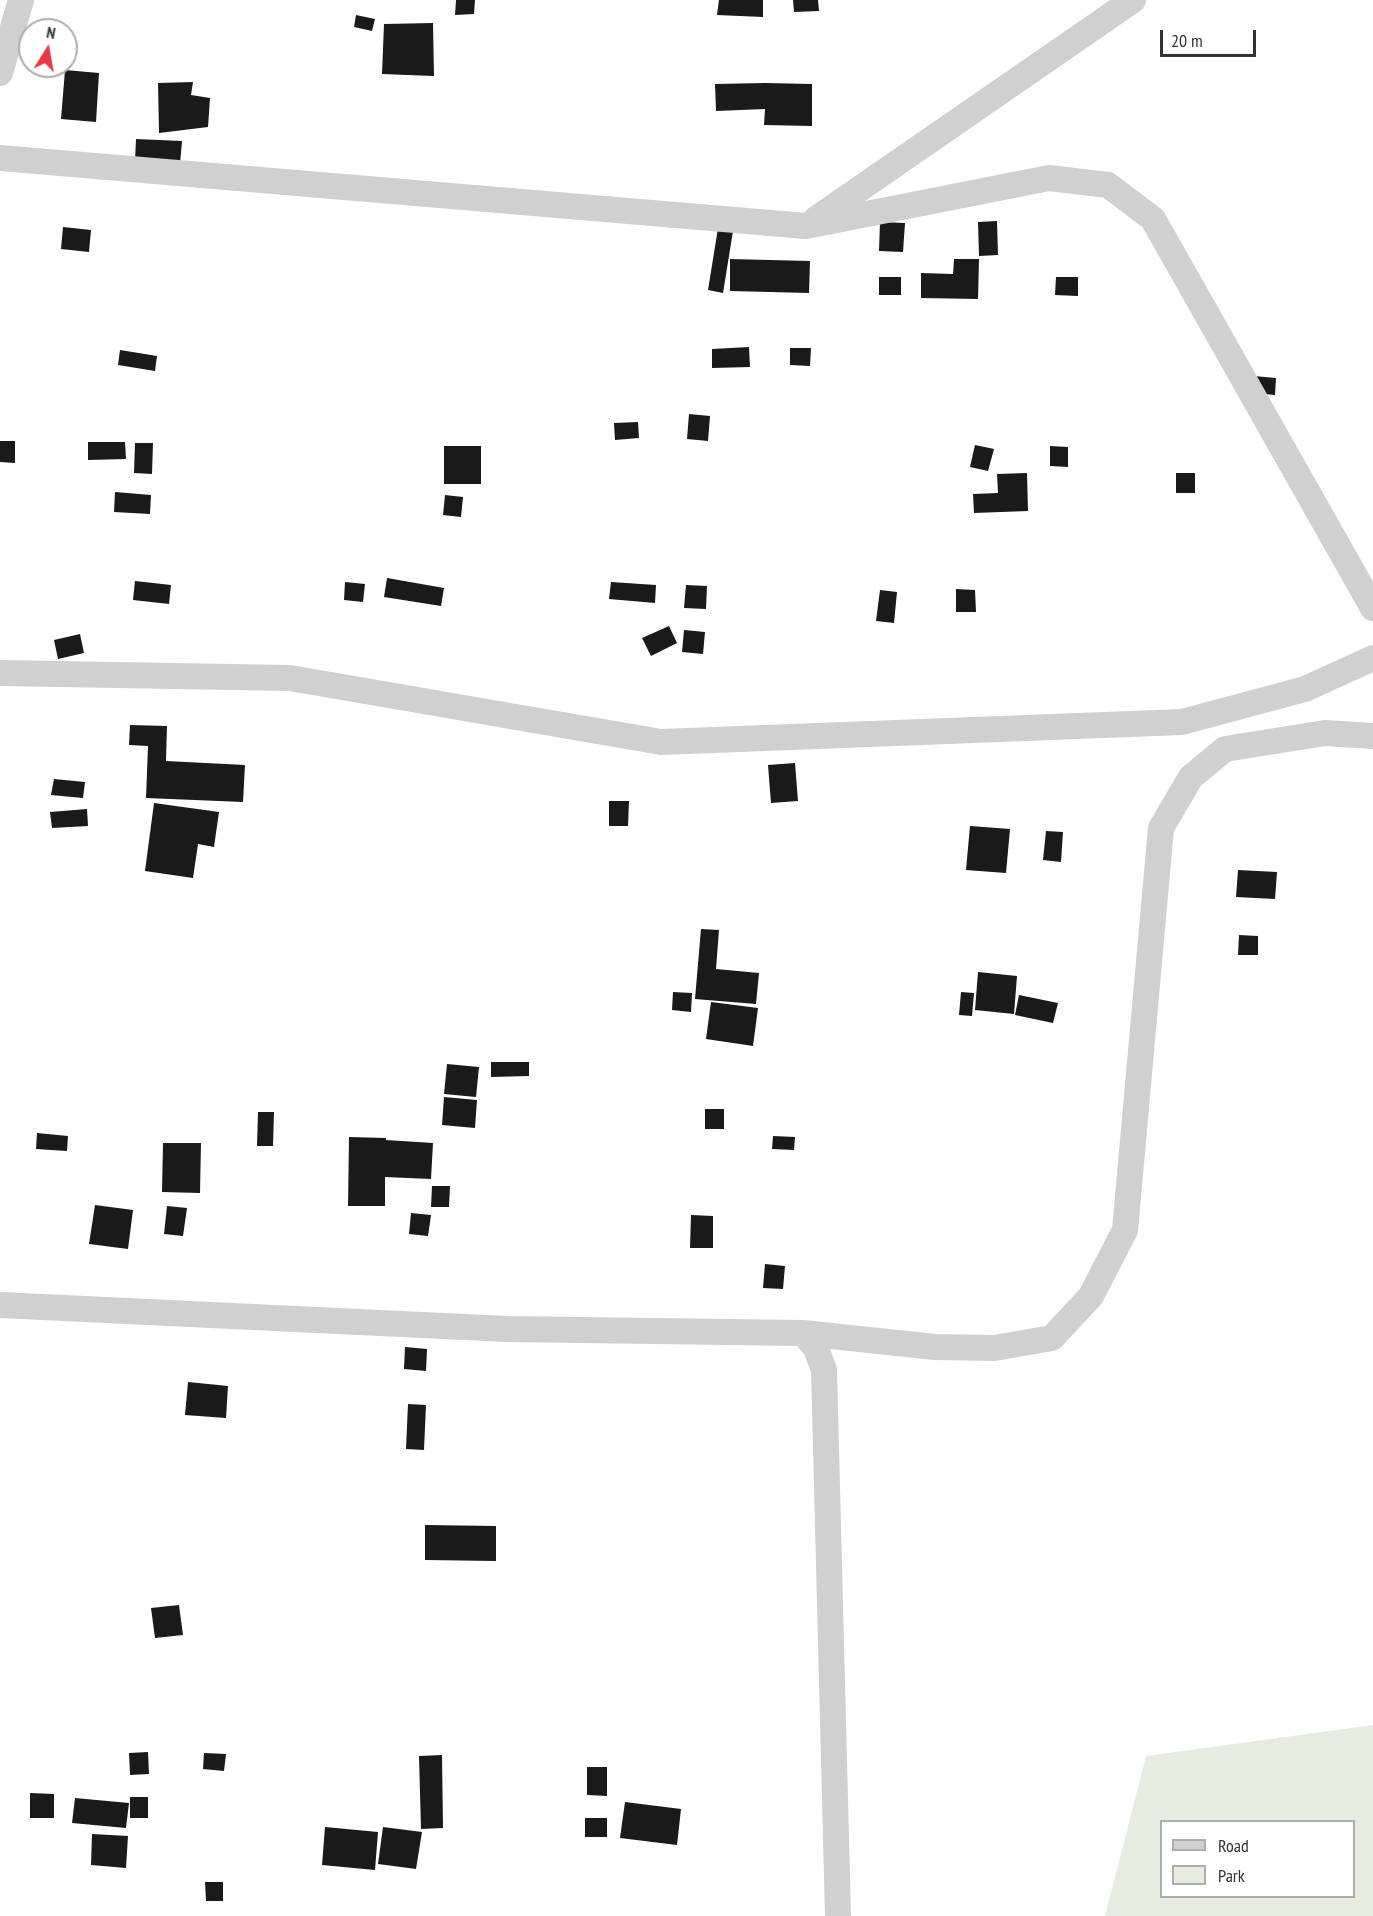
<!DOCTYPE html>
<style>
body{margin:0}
#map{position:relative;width:1373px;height:1916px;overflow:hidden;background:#fff;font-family:"PT Sans Narrow",sans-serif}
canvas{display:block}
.legend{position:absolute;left:1160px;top:1820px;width:195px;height:78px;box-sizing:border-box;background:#fff;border:2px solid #adadad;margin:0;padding:8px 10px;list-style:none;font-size:18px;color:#333}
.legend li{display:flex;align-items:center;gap:12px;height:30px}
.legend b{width:30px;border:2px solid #adadad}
.north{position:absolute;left:18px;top:18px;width:60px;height:60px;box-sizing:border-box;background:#fff;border:2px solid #adadad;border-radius:50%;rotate:11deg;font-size:16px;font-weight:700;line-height:24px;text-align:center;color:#333}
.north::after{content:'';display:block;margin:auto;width:21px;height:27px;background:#e63946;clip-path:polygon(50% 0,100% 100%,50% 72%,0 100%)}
.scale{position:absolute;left:1160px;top:30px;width:96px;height:27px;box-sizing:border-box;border:3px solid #333;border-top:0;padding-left:8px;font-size:18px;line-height:21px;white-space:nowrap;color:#333;-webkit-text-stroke:4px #fff;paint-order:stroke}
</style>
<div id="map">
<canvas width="1373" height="1916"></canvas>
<ul class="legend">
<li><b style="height:8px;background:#d0d0d0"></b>Road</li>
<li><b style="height:16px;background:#e6ecdf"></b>Park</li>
</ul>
<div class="north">N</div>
<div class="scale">20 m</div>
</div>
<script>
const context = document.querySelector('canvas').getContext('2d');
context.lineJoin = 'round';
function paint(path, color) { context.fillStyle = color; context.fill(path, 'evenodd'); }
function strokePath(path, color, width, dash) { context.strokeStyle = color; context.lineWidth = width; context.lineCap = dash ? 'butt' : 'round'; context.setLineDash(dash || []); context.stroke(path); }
paint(new Path2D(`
 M1373,1725V1916H1105L1146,1756ZM1162,1822H1354V1896H1162Z`), '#e6ecdf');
paint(new Path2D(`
 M456,0H475L474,14L455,15Z
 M719,0H763V17L717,15Z
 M793,0H818L819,11L794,12Z
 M356,15L375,19L372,31L354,27Z
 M433,23L434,76L382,74L384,24Z
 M65,70L99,73L96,122L61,119Z
 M193,82L191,95L210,98L208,127L159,133L158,83Z
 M765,83L812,84V126L764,125L765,109L716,111L715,84Z
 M136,139L182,141L180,164L135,161Z
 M997,221L998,255L979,256L978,222Z
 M880,222L905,223L903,252L879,251Z
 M63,227L91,230L89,252L61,249Z
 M718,228L733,231L723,293L708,290Z
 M730,259L810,261L809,293L730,291Z
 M954,259H979L978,299L921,298V273L953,274Z
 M879,277H901V295H879Z
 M1056,277H1078V296L1055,295Z
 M749,347L750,367L712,368V349Z
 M790,348H811L810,366L790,365Z
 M120,350L157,356L155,371L118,365Z
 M1254,376L1276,378L1275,395L1253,393Z
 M689,414L710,416L708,441L687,439Z
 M638,422L639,438L615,440L614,423Z
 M0,441H15V463L0,462Z
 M88,442H125L126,459L88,460Z
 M135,443H153L152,474L134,473Z
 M975,445L994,449L988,471L970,467Z
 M444,446H481V484H444Z
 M1050,446L1068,447V467L1050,466Z
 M1027,473L1028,511L974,513L973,494L998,493L997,474Z
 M1176,473H1195V493H1176Z
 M115,492L151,495L150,514L114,512Z
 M445,495L463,497L461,517L443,515Z
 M387,578L444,588L441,606L384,597Z
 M135,581L171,585L169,604L133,600Z
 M345,582L365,584L363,602L344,600Z
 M611,582L656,585L655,603L609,599Z
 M686,585L707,586L706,609L684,608Z
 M956,589L975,590L976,612H956Z
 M880,590L897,592L894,623L876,621Z
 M669,626L677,643L651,656L642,638Z
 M684,630L705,632L703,654L682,652Z
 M80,634L84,653L58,659L54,640Z
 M130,725L167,726L166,761L245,765L243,802L146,798L148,746L129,745Z
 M795,763L798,801L771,803L768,765Z
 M54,779L85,782L83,798L51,795Z
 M609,801H629L628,826H609Z
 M154,803L219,812L214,847L198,844L193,878L145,871Z
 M87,809L88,826L52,828L50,812Z
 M970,826L1010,829L1006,873L966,870Z
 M1046,831L1063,832L1061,862L1043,860Z
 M1238,870L1277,872L1275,899L1236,897Z
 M701,929L719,930L716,969L759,973L756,1004L695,999Z
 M1239,935L1258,936V955H1238Z
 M978,972L1017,976L1014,1014L975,1010Z
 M673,992L692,993L691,1012L672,1010Z
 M961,992L974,993L972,1016L959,1015Z
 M1019,995L1058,1003L1053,1023L1015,1015Z
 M711,1002L758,1008L753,1046L706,1039Z
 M491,1062H529V1076L491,1077Z
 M447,1064L479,1067L476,1097L444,1094Z
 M444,1097L477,1100L475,1128L442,1125Z
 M705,1109H724V1129H705Z
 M258,1112H274L273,1146H257Z
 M37,1133L68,1136L67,1151L36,1149Z
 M773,1136L795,1137L794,1150L772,1149Z
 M349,1137L386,1138V1140L433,1143L431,1179L385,1177V1206H348Z
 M163,1143H201L200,1193L162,1192Z
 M432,1186H450L449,1207H431Z
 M95,1205L133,1210L128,1249L89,1244Z
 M167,1206L187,1208L183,1236L164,1234Z
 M411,1213L431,1215L428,1236L409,1234Z
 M691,1215L713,1216V1248H690Z
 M765,1264L785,1266L783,1289L763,1288Z
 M405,1347L427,1349L426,1371L404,1369Z
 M188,1382L228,1386L226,1418L185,1415Z
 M408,1404L426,1405L424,1450L406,1449Z
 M425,1525L496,1526V1561L425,1560Z
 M179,1605L183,1635L155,1638L151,1608Z
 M148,1752L149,1774L130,1775L129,1753Z
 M204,1753L226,1754L224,1771L203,1769Z
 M442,1755L443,1828L421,1829L419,1756Z
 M587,1767H607V1796L587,1795Z
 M30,1793L54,1794V1818H30Z
 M130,1797H148V1818H130Z
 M75,1798L129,1803L126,1828L72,1823Z
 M625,1802L681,1809L677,1845L620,1838Z
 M585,1818H607V1837H585Z
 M325,1827L378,1832L375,1870L322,1865Z
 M383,1827L422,1832L416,1869L378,1864Z
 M92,1834L128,1836L126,1868L91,1865Z
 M205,1882H223V1901H206Z`), '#1a1a1a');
strokePath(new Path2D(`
 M0,73L21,0
 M0,158L806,226L1049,178L1108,185L1153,219L1373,608
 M816,219L1133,0
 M0,673L290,678L661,742L1182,722L1305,689L1373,658
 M0,1305L507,1329L803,1333L935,1347L994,1348L1052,1338L1091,1296L1125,1230L1161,828L1191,777L1225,749L1325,733L1373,736
 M803,1333L816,1348L824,1370L838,1916`), '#d0d0d0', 26);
</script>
